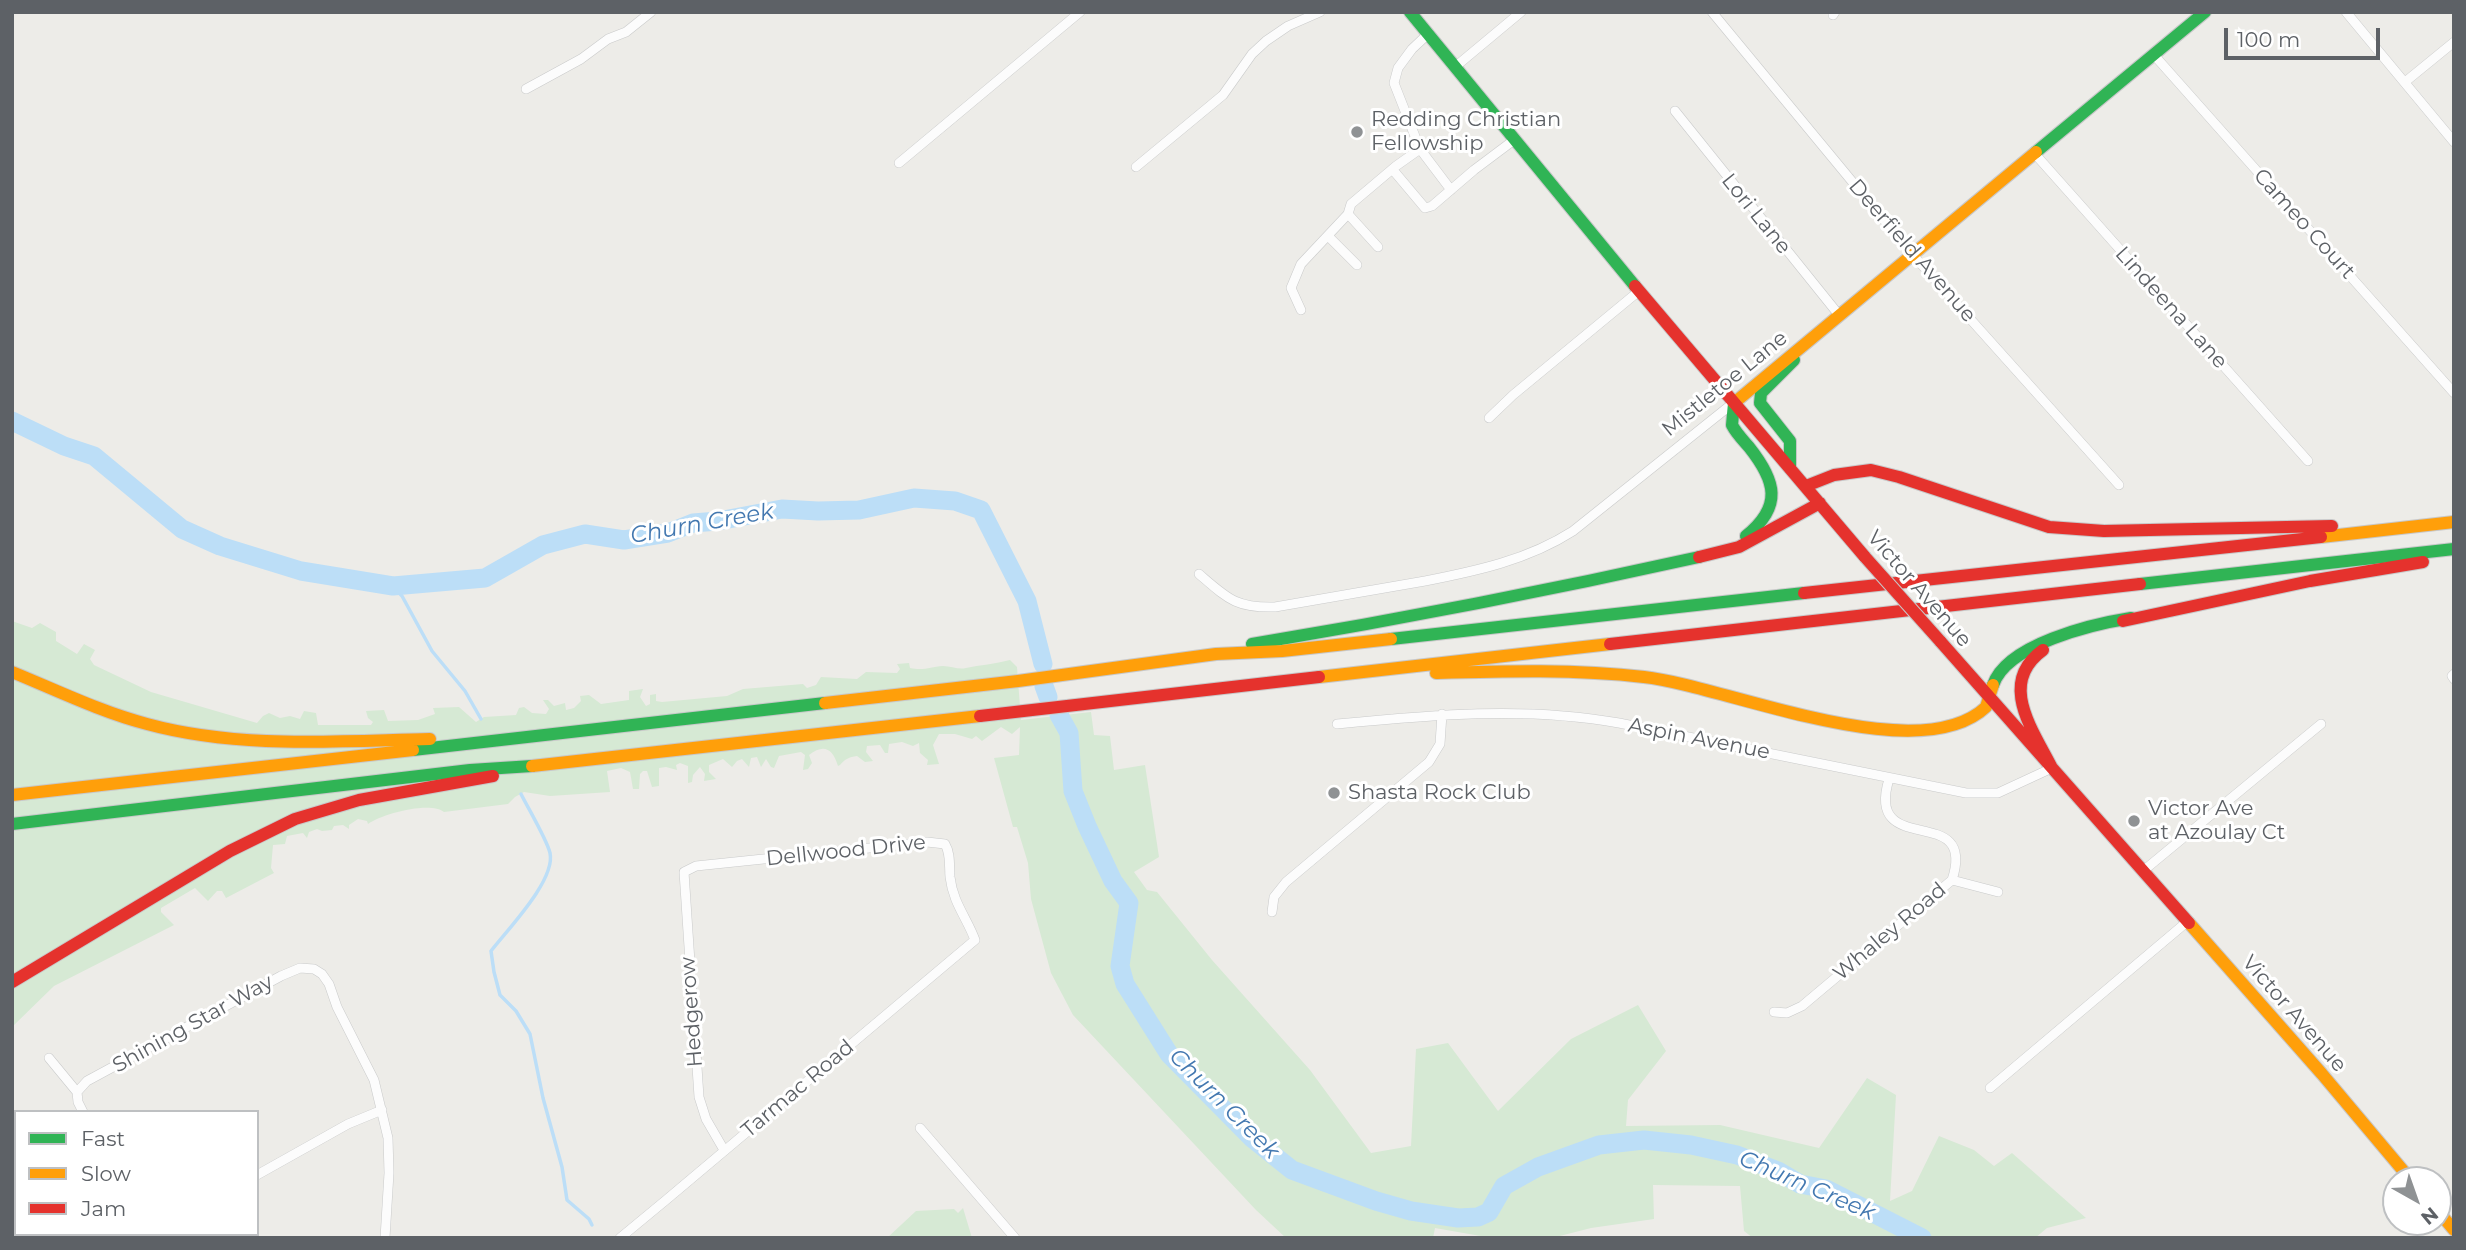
<!DOCTYPE html>
<style>
body{margin:0}
#map{position:relative;width:2466px;height:1250px;overflow:hidden;background:#edece8;font-family:Montserrat,sans-serif}
canvas{display:block}
.frame{position:absolute;inset:0;border:14px solid #5d6166;pointer-events:none}
.legend{position:absolute;left:14px;top:1110px;width:245px;height:126px;box-sizing:border-box;background:#fff;border:2px solid #bec0c2;margin:0;padding:9px 12px;list-style:none;font-size:21px;color:#5d6166}
.legend li{display:flex;align-items:center;gap:14px;height:35px}
.legend b{width:35px;border:2px solid #bec0c2}
.north{position:absolute;left:2382px;top:1166px;width:70px;height:70px;box-sizing:border-box;background:#fff;border:2px solid #bec0c2;border-radius:50%;rotate:140deg;font-size:19px;font-weight:700;line-height:28px;text-align:center;color:#5d6166}
.north::after{content:'';display:block;margin:auto;width:24px;height:32px;background:#8f9294;clip-path:polygon(50% 0,100% 100%,50% 72%,0 100%)}
.scale{position:absolute;left:2224px;top:28px;width:156px;height:32px;box-sizing:border-box;border:4px solid #5d6166;border-top:0;padding-left:9px;font-size:21px;line-height:24px;white-space:nowrap;color:#5d6166;-webkit-text-stroke:5px #fff;paint-order:stroke}
</style>
<div id="map">
<canvas width="2466" height="1250"></canvas>
<div class="frame"></div>
<ul class="legend">
<li><b style="height:9px;background:#30b455"></b>Fast</li>
<li><b style="height:9px;background:#ff9f0a"></b>Slow</li>
<li><b style="height:9px;background:#e5322d"></b>Jam</li>
</ul>
<div class="north">N</div>
<div class="scale">100 m</div>
</div>
<script>
const context = document.querySelector('canvas').getContext('2d');
context.lineJoin = 'round';
function paint(path, color) { context.fillStyle = color; context.fill(path, 'evenodd'); }
function strokePath(path, color, width, dash) { context.strokeStyle = color; context.lineWidth = width; context.lineCap = dash ? 'butt' : 'round'; context.setLineDash(dash || []); context.stroke(path); }
function write(font, color, halo, rows, align = 'center') {
  context.font = font + ' Montserrat,sans-serif'; context.lineWidth = 6; context.setLineDash([]); context.textBaseline = 'middle'; context.strokeStyle = halo; context.fillStyle = color; for (const [text, x, y, turn = 0] of rows) {
    context.save(); context.translate(x, y); context.rotate((+turn || 0) * Math.PI / 180); context.textAlign = isNaN(turn) ? turn : align; if (halo) context.strokeText(text, 0, 0); context.fillText(text, 0, 0); context.restore();
  }
}
paint(new Path2D(`
 M12,621L32,628L40,623L56,632V641L77,654L84,644L95,650L90,659L94,665L151,692L257,723L263,716L269,713L280,718L290,716L300,719L304,711L316,713L318,725H371L373,722L368,718L366,711L384,710L388,721L418,720L435,714L433,708L459,707L476,722L484,717L516,715L519,708L524,707L532,713L546,714L549,709L543,700H548L554,706L565,703L566,710L574,708L581,701L580,696L589,695L601,704L629,700V691L643,689L640,697L646,706L650,704V695L656,694V701L662,702L727,696L743,689L803,684L807,688L816,685L821,677L857,679L866,672L897,673L900,669L897,664L909,663L910,668C924,671 930,667 943,666C951,666 959,670 966,668C980,665 995,664 1010,660L1017,667L1021,720L1091,712L1094,735L1110,736L1114,770L1145,765L1159,857L1134,872L1147,890L1157,892L1212,960L1310,1070L1371,1153L1411,1146L1416,1049L1448,1043L1498,1111L1571,1039L1638,1005L1666,1051L1628,1100L1626,1126L1720,1125L1819,1148L1867,1078L1896,1095L1890,1201L1912,1191L1939,1136L1974,1150L1994,1166L2012,1153L2086,1218L2047,1228L2035,1238H1753L1744,1231L1740,1186L1653,1185L1654,1219L1591,1228L1552,1238H1492L1435,1228L1433,1238H1286L1256,1210L1073,1015L1051,973L1031,899L1028,863L1017,827H1013L994,758L1019,755L1020,727L1012,734L1001,727L982,741L976,736L972,739L955,734H939L933,745L939,764L927,765L928,760L920,753L919,743L913,746L902,742L889,744L888,753H885L880,745L867,746L866,752L873,761L865,762L857,756C849,757 845,759 840,765L838,766C833,749 824,743 809,755L812,763L808,769L803,770L805,755L801,752L779,756L774,768L771,767L766,759L761,767L757,757L751,758L749,767L742,759L737,761L732,767L723,759L709,765V772L716,779L704,781L705,774L700,767L693,775L692,782L688,783V766L680,763L676,765L677,770L666,767L659,768V786L652,787L647,771H643L640,774L639,789H633L630,772L621,768L607,771L610,792L550,796L524,792L515,797L508,804L444,812C430,801 382,814 368,824L367,821L358,819L349,825V829L343,825L334,826L332,830L322,831L317,829L309,832L307,838L303,833L287,836L285,844L273,845L271,868L274,873L226,898L222,891H217L208,901L195,888L161,908V912L174,925L54,986L12,1027Z
 M963,1208L972,1238H887L916,1211L954,1209L958,1213Z`), '#d6e9d4');
strokePath(new Path2D(`
 M393,586L402,596L432,651L465,691L481,719
 M521,794C528,808 547,840 550,853C556,880 507,930 491,951L494,972L500,995L516,1011L530,1034L543,1098L562,1167L567,1200L589,1219L592,1225`), '#bcdef7', 3.5);
strokePath(new Path2D(`
 M12,421L64,446L94,456L182,529L220,546L301,571L393,586L485,578L543,545L585,534L624,540L668,533L693,523L718,521L782,509L818,511L859,510L914,498L955,501L981,510L1027,601L1043,664
 M1044,686L1048,697
 M1059,715L1069,733L1073,791L1087,826L1113,881L1129,903L1120,966L1125,984L1169,1054L1252,1138L1292,1170L1376,1201L1411,1211L1458,1218L1478,1217L1489,1212L1504,1186L1538,1167L1599,1145L1644,1140L1691,1145L1737,1155L1778,1171L1800,1184L1826,1189L1922,1238`), '#bcdef7', 19);
const street = new Path2D(`
 M1712,12L1912,254L2119,485
 M2346,12L2454,142
 M1833,15L1835,12
 M1428,34L1412,49L1398,68L1394,83L1420,149L1451,190
 M2154,55L2454,393
 M1455,67L1521,12
 M2405,82L2454,42
 M526,89L581,59L608,39L626,32L651,12
 M1675,111L1839,315
 M2035,154L2308,461
 M899,163L1080,12
 M1136,167L1223,95L1252,54L1266,41L1288,26L1320,12
 M1393,170L1425,208L1432,206L1474,170L1514,140
 M1348,214L1378,247
 M1328,236L1357,265
 M1301,310L1291,288L1301,264L1348,214L1351,204L1396,166L1420,149
 M1489,418L1513,395L1639,291
 M1199,574C1228,599 1236,608 1275,607C1325,598 1375,590 1425,581C1476,571 1528,560 1573,531L1732,404
 M2454,674L2452,676L2454,679
 M1337,724C1431,715 1525,706 1619,723L1966,793H1998L2052,768
 M2143,871L2321,724
 M1952,880L1998,892
 M1272,912L1274,897L1286,882L1429,762L1440,744L1442,714
 M1774,1012L1787,1013L1802,1006L1952,880C1978,800 1864,861 1889,779
 M49,1058L77,1092
 M1990,1088L2188,921
 M77,1092L87,1081L281,976L300,968L314,969L322,974L329,984L337,1007L374,1080L388,1138L389,1173L385,1238
 M77,1092L78,1102L83,1112
 M920,1128L1015,1238
 M257,1175L348,1124L382,1110
 M205,1234L207,1238
 M620,1238L666,1200L975,940C967,918 953,903 950,877C949,866 951,854 945,844L927,842L696,866L684,872L699,1097L706,1119L724,1150`);
const fast = new Path2D(`
 M1410,12L1635,286
 M2036,152L2205,12
 M1734,403L1732,425C1736,433 1743,440 1749,447C1776,481 1783,506 1746,536
 M1790,468V441L1760,403L1761,393L1794,360
 M2140,584L2454,549
 M1391,639L1804,593
 M1252,644C1402,619 1551,590 1699,557
 M1993,685C2007,644 2093,624 2131,618
 M413,750L825,703
 M12,824L470,770L532,766
 M12,1192L16,1198
 M12,1232L15,1238`);
const slow = new Path2D(`
 M1734,403L2036,152
 M2321,537L2454,522
 M12,672C56,690 101,712 147,724C239,749 336,741 430,739
 M1436,673C1506,671 1575,669 1644,677C1726,686 1918,771 1986,707L1993,685
 M1319,677L1610,644
 M825,703L1018,681L1216,654L1282,651L1391,639
 M532,766L980,716
 M12,795L413,750
 M2189,923L2322,1074L2411,1180
 M2438,1211L2454,1230`);
const jam = new Path2D(`
 M1635,286L1865,557
 M1806,486L1834,475L1871,470L1899,477L2049,527L2104,531L2332,526
 M1699,557L1739,547L1820,503
 M1804,593L2321,537
 M2123,621L2310,581L2423,562
 M1940,641L2189,923
 M1610,644L2140,584
 M2043,650C1997,683 2033,730 2052,768
 M980,716L1319,677
 M12,982L230,851L295,819L359,800L493,776
 M36,1234L38,1238`);
strokePath(street, '#c9caca', 10);
strokePath(fast, '#c8c8c9', 14);
strokePath(slow, '#c8c8c9', 14);
strokePath(jam, '#c8c8c9', 14);
strokePath(street, '#fcfcfc', 9);
strokePath(fast, '#30b455', 12);
strokePath(slow, '#ff9f0a', 12);
strokePath(jam, '#e5322d', 12);
const jamBridge = new Path2D(`
 M1865,557L1940,641`);
strokePath(jamBridge, '#c8c8c9', 14, []);
strokePath(jamBridge, '#e5322d', 12);
for (const [x, y, r, color] of [
 [1357,132,7,"#8f9294"],
 [1334,793,7,"#8f9294"],
 [2134,821,7,"#8f9294"]
]) { const dot = new Path2D(); dot.arc(x, y, r, 0, 2 * Math.PI); context.fillStyle = color; context.fill(dot); strokePath(dot, '#fff', 2.5); }
write('21px', '#5d6166', '#fff', [
 ["Redding Christian",1371,120],
 ["Fellowship",1371,144],
 ["Shasta Rock Club",1348,793],
 ["Victor Ave",2148,809],
 ["at Azoulay Ct",2148,833]
], 'left');
write('21px', '#5d6166', '#fff', [
 ["Lori Lane",1756,214,51],
 ["Cameo Court",2304,224,48],
 ["Deerfield Avenue",1912,251,49],
 ["Lindeena Lane",2171,308,48],
 ["Mistletoe Lane",1725,384,-39],
 ["Victor Avenue",1919,589,49],
 ["Aspin Avenue",1699,739,11],
 ["Dellwood Drive",846,851,-6],
 ["Whaley Road",1890,932,-40],
 ["Hedgerow",692,1012,-94],
 ["Victor Avenue",2294,1014,49],
 ["Shining Star Way",193,1024,-29],
 ["Tarmac Road",798,1089,-40]
]);
write('italic 23px', '#4378b0', '#fff', [
 ["Churn Creek",702,524,-10],
 ["Churn Creek",1224,1104,45],
 ["Churn Creek",1807,1186,23]
]);
</script>
